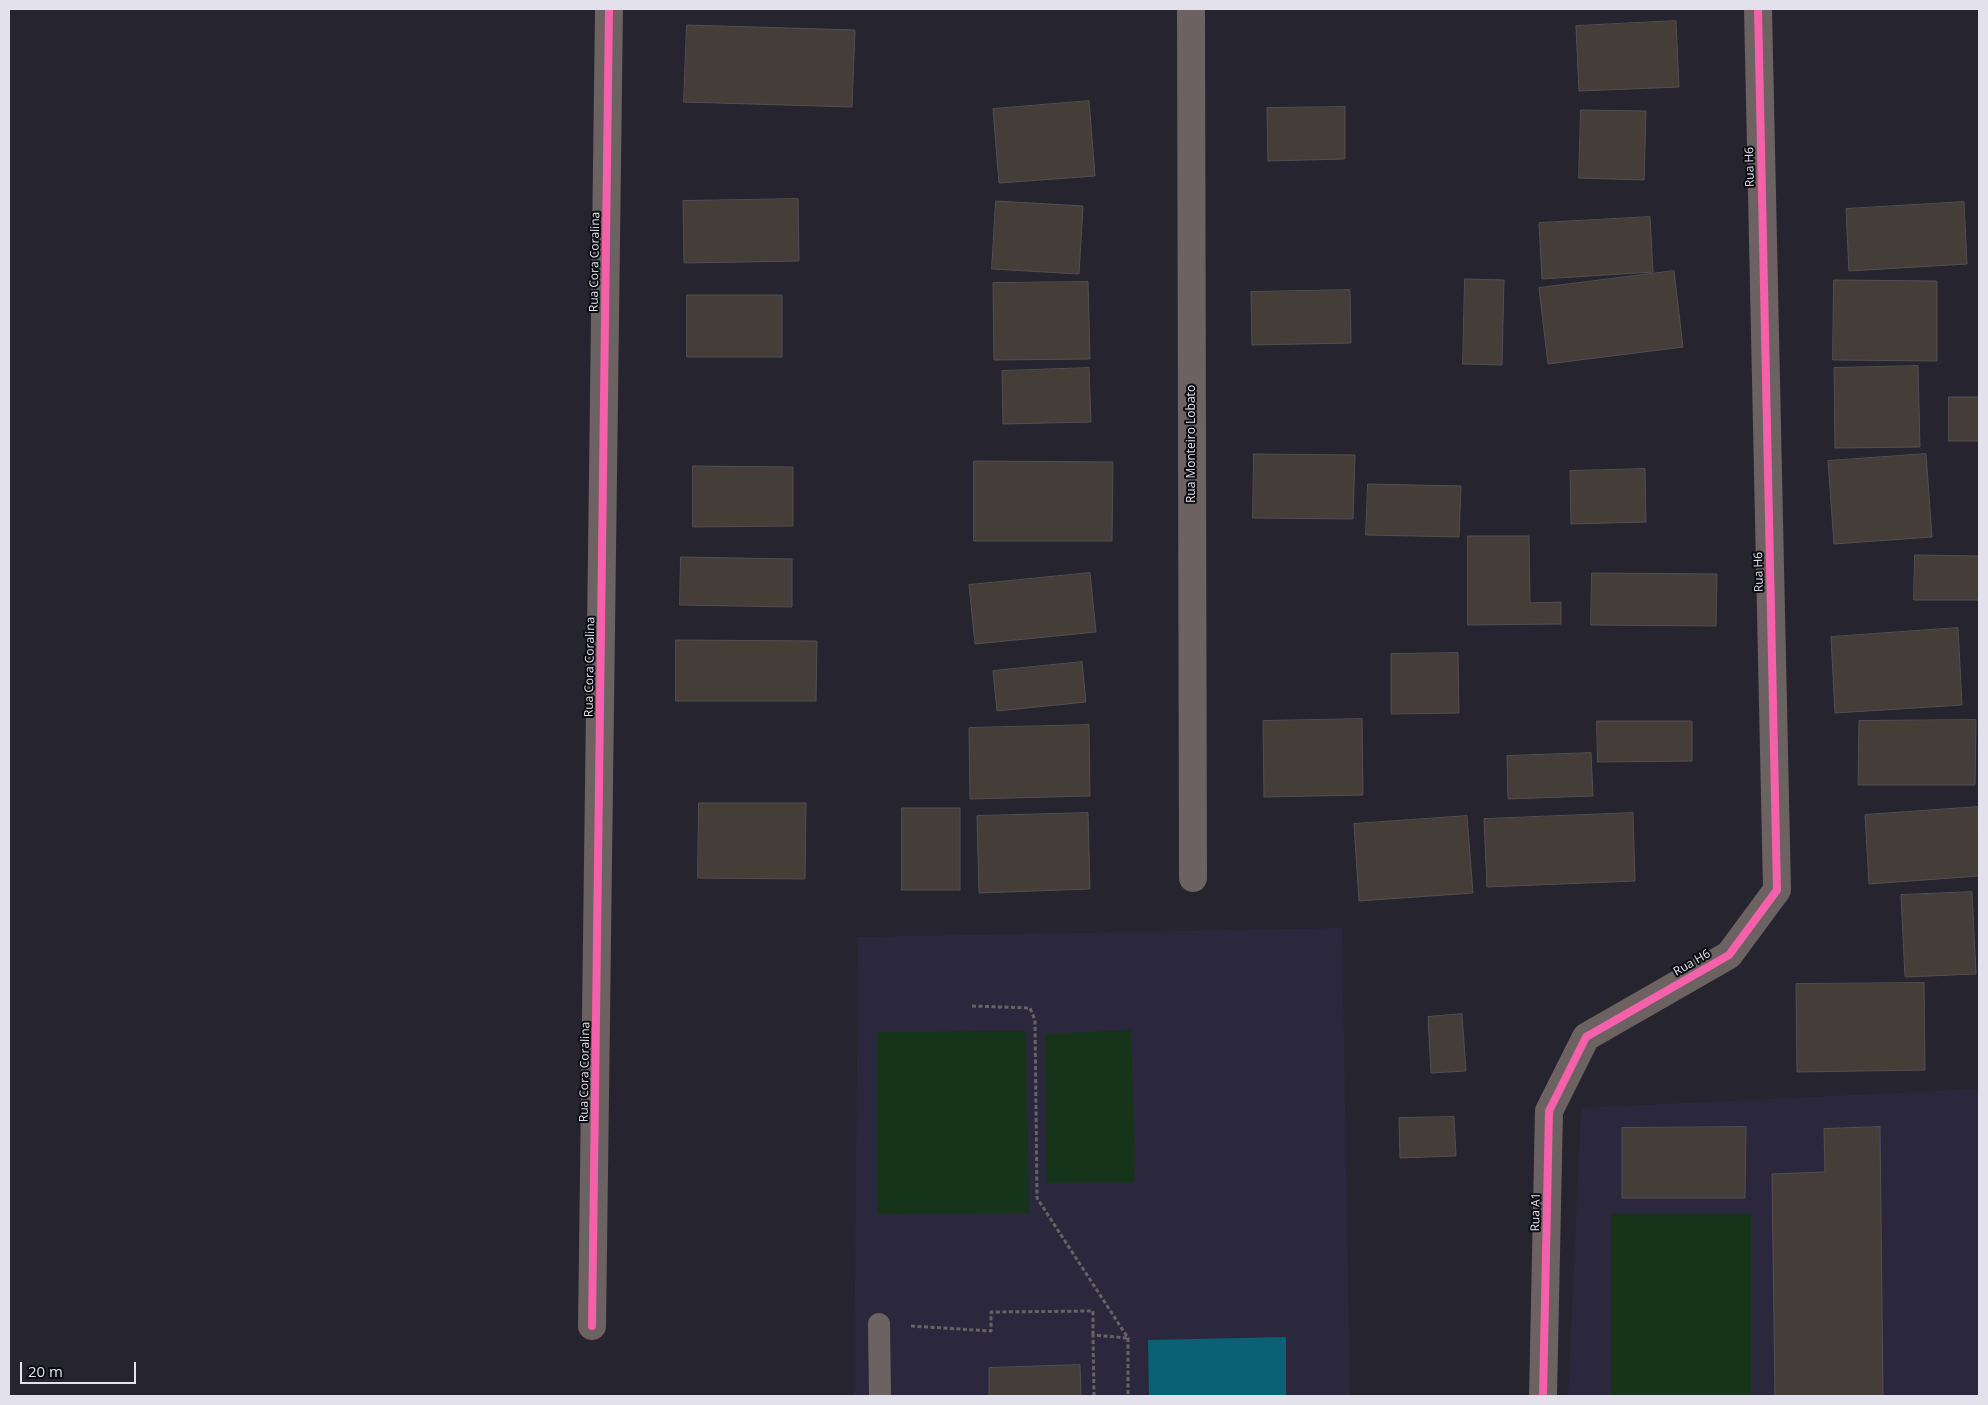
<!DOCTYPE html>
<style>
body{margin:0}
#map{position:relative;width:1988px;height:1405px;overflow:hidden;background:#26242e;font-family:"Open Sans",sans-serif}
canvas{display:block}
.frame{position:absolute;inset:0;border:10px solid #e2e1ec;pointer-events:none}
.scale{position:absolute;left:20px;top:1362px;width:116px;height:22px;box-sizing:border-box;border:2px solid #e2e1ec;border-top:0;padding-left:6px;font-size:15px;line-height:18px;white-space:nowrap;color:#e2e1ec;-webkit-text-stroke:4px #0c0c13;paint-order:stroke}
</style>
<div id="map">
<canvas width="1988" height="1405"></canvas>
<div class="frame"></div>
<div class="scale">20 m</div>
</div>
<script>
const context = document.querySelector('canvas').getContext('2d');
context.lineJoin = 'round';
function paint(path, color) { context.fillStyle = color; context.fill(path, 'evenodd'); }
function strokePath(path, color, width, dash) { context.strokeStyle = color; context.lineWidth = width; context.lineCap = dash ? 'butt' : 'round'; context.setLineDash(dash || []); context.stroke(path); }
function write(font, color, halo, rows, align = 'center') {
  context.font = font + ' "Open Sans",sans-serif'; context.lineWidth = 4; context.setLineDash([]); context.textBaseline = 'middle'; context.strokeStyle = halo; context.fillStyle = color; for (const [text, x, y, turn = 0] of rows) {
    context.save(); context.translate(x, y); context.rotate((+turn || 0) * Math.PI / 180); context.textAlign = isNaN(turn) ? turn : align; if (halo) context.strokeText(text, 0, 0); context.fillText(text, 0, 0); context.restore();
  }
}
paint(new Path2D(`
 M1342,928L1350,1396H854L858,937Z
 M1979,1089V1396H1568L1581,1108Z`), '#2b283d');
paint(new Path2D(`
 M1131,1030L1135,1182L1046,1183L1045,1034Z
 M1026,1031L1029,1213L877,1214V1032Z
 M1611,1214H1751V1396H1611Z`), '#16341a');
paint(new Path2D(`
 M1286,1337V1396H1149L1148,1340Z`), '#096173');
const building = new Path2D(`
 M1676,21L1679,87L1579,91L1576,26Z
 M687,25L855,30L852,107L684,102Z
 M1089,101L1095,176L999,183L993,109Z
 M1345,107V159L1268,161L1267,108Z
 M1581,110L1646,111L1644,180L1579,178Z
 M798,199L799,261L684,263L683,201Z
 M996,201L1083,206L1079,274L992,269Z
 M1964,202L1967,264L1849,271L1846,209Z
 M1650,217L1653,272L1542,279L1539,223Z
 M1674,271L1683,347L1548,364L1539,288Z
 M1465,279L1504,280L1502,365L1463,364Z
 M1834,280L1937,281V361L1833,360Z
 M1088,282L1090,359L994,360L993,283Z
 M1350,290L1351,343L1252,345L1251,292Z
 M687,295H782V357H687Z
 M1918,366L1920,447L1835,448L1834,368Z
 M1089,368L1091,422L1003,424L1002,371Z
 M1949,397H1979V441H1949Z
 M1254,454L1355,455L1353,519L1253,518Z
 M1926,454L1932,537L1834,544L1828,461Z
 M974,461L1113,462L1112,541H974Z
 M693,466L793,467V526L693,527Z
 M1645,469L1646,522L1571,524L1570,471Z
 M1368,484L1461,486L1459,537L1366,535Z
 M1468,536H1529L1530,603L1561,602V624L1468,625Z
 M1915,555L1979,556V600H1914Z
 M681,557L792,559V607L680,605Z
 M1090,573L1096,632L975,644L969,585Z
 M1592,573L1717,574L1716,626L1591,625Z
 M1958,628L1962,705L1835,713L1831,637Z
 M676,640L817,641L816,701H676Z
 M1458,653L1459,713L1391,714V654Z
 M1082,662L1086,702L997,711L993,671Z
 M1362,719L1363,795L1264,797L1263,721Z
 M1976,720L1975,785H1858L1859,721Z
 M1597,721H1692V761L1598,762Z
 M1089,725L1090,796L970,799L969,728Z
 M1591,753L1593,796L1508,799L1507,756Z
 M699,803H806L805,879L698,878Z
 M1978,807L1979,876L1869,884L1865,815Z
 M902,808H960V890H902Z
 M1088,813L1090,889L979,893L977,816Z
 M1633,813L1635,881L1487,887L1484,819Z
 M1467,816L1473,893L1359,901L1354,824Z
 M1972,892L1976,974L1905,977L1901,895Z
 M1924,983L1925,1070L1797,1072L1796,984Z
 M1462,1014L1466,1071L1431,1073L1428,1017Z
 M1454,1117L1456,1156L1400,1158L1399,1118Z
 M1746,1127L1745,1198H1622V1128Z
 M1880,1127L1883,1396H1775L1772,1174L1825,1172L1824,1129Z
 M1080,1365L1081,1396H989V1368Z`);
paint(building, '#453e38');
strokePath(building, '#534f51', 1);
strokePath(new Path2D(`
 M972,1006L1030,1008L1035,1020L1037,1198L1128,1338V1396
 M911,1326L991,1331V1312L1093,1311V1335
 M1094,1396L1093,1335L1127,1338`), '#676364', 3, [4, 2.5]);
strokePath(new Path2D(`
 M879,1324L880,1396`), '#6b6261', 22);
strokePath(new Path2D(`
 M1191,9L1193,878
 M592,1326L609,9
 M1543,1396L1549,1111L1586,1037L1729,955L1777,890L1758,9`), '#6b6261', 28);
strokePath(new Path2D(`
 M592,1326L609,9
 M1543,1396L1549,1111L1586,1037L1729,955L1777,890L1758,9`), '#f560ab', 8);
write('12px', '#e2e1ec', '#0c0c13', [
 ["Rua H6",1750,167,-91],
 ["Rua Cora Coralina",595,262,-89],
 ["Rua Monteiro Lobato",1192,444,-90],
 ["Rua H6",1759,572,-91],
 ["Rua Cora Coralina",590,667,-89],
 ["Rua H6",1692,963,-30],
 ["Rua Cora Coralina",585,1072,-89],
 ["Rua A1",1536,1212,-89]
]);
</script>
